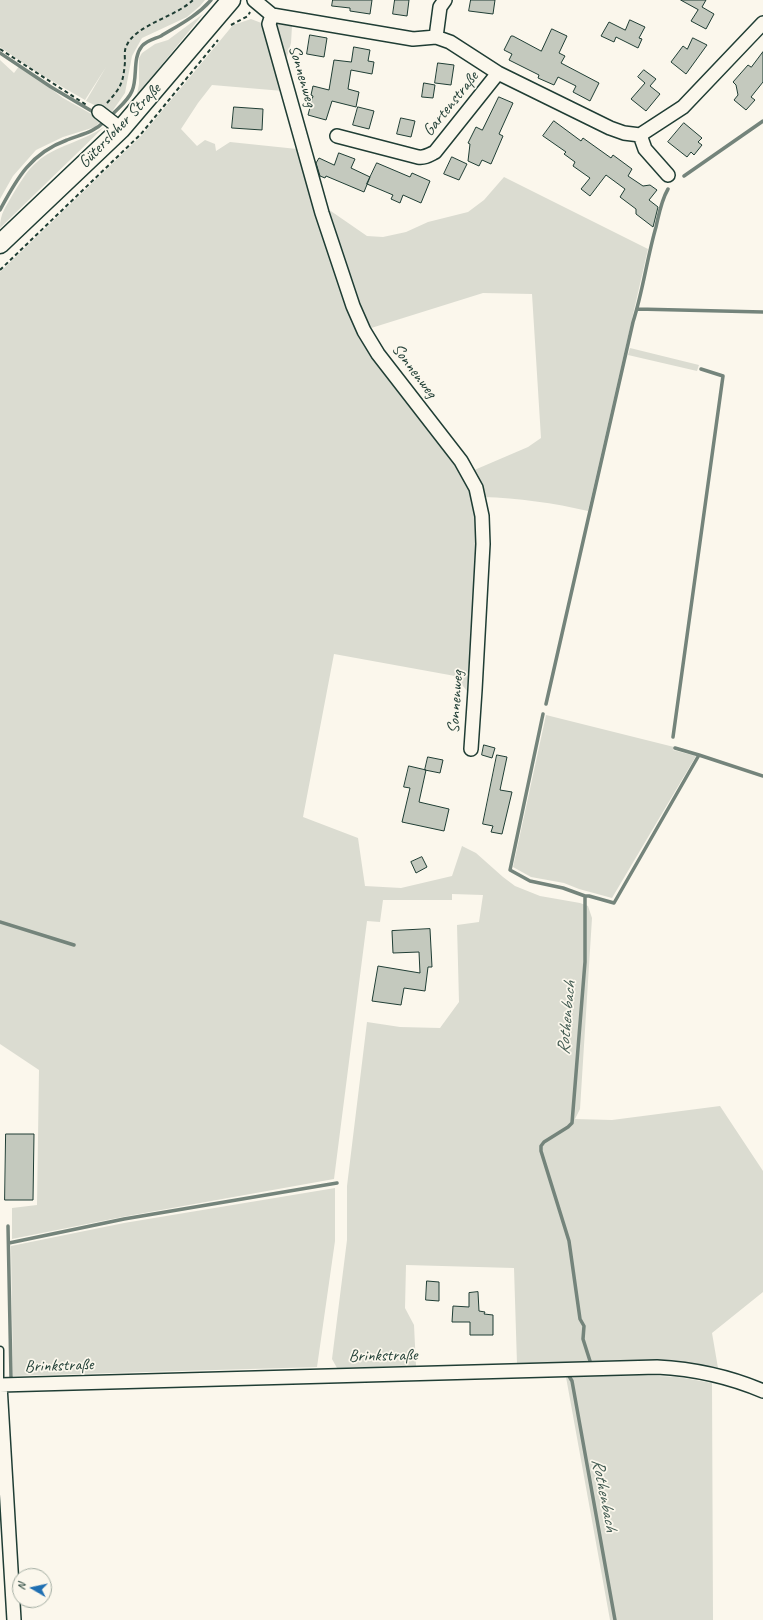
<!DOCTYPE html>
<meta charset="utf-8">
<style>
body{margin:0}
#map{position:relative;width:763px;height:1620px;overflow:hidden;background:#fbf7ec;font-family:Caveat,sans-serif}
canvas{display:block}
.north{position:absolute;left:12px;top:1568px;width:40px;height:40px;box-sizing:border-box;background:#fbf7ec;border:1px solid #a3ada2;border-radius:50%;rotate:279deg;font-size:11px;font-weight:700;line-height:16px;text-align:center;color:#1f3d34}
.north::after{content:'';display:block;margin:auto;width:14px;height:18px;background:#1f6fb2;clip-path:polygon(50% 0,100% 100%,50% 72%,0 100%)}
</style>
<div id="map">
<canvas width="763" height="1620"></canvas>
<div class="north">N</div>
</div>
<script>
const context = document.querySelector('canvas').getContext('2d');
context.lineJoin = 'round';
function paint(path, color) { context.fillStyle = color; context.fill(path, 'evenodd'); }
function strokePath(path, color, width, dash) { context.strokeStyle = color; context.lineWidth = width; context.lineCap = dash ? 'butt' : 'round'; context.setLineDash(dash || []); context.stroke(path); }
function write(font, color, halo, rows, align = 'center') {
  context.font = font + ' Caveat,sans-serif'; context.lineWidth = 3.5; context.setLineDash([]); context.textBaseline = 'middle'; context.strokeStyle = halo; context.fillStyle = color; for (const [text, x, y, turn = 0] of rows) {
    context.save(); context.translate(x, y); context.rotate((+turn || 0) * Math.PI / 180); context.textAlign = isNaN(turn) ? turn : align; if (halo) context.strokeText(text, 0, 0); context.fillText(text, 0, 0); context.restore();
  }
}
paint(new Path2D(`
 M0,0H205L200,6L187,17L142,38L132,56L125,93L111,113L86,101L106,67L85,100L33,70L0,47Z
 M203,14L142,89L137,94L139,84V58L142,53L155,44L168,40Z
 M251,19L264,24L283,91L212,85L198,103L181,129L197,146L205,140L215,144L216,151L230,142L297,149L346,308L358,336L373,360L472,488L478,518L471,696L455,676L334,654L303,817L358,838L365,886L401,888L452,876L462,846L476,853L503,877L515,886L540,896L580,903L588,906L592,918L580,1109L575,1119L612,1120L720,1106L763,1171V1292L712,1333L718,1368L678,1361L637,1360L517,1364L514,1268L406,1265L405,1308L414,1325L416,1366L337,1368L332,1359L347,1240V1186L367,1022L400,1027L440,1028L459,1002L457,925L479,922L483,895L452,894V900H383L380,922L367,921L334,1179L122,1217L12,1239V1208L37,1205L39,1070L0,1044V272L142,135L233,25Z
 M274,23L292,26L291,43L285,64Z
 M0,60L14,73L20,65L63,98L102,120L95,127L63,137L36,150L13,176L0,199Z
 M105,126L0,228C0,213 6,207 13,194C20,183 27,170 37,162C54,146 85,141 105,126Z
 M504,177L648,249L588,511C554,503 518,498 483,497L472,471L528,447L541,438L532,294L483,293L368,329L358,304L325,207L367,236L383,237L406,232L428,222L468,212L484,200Z
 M630,348L699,365L697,371L628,355Z
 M546,715L674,747L673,750L696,756L612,898L579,889L564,883L531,877L513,867Z
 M335,1188V1241L317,1367L13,1376L11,1246L124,1223Z
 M638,1375L678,1377L712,1383L713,1620H610L566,1377Z`), '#dbdcd1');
strokePath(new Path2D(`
 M0,53L51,87L95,113
 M110,117C117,109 128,101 132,91C138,78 132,58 142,46C147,40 154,39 161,36C179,25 197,16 211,0
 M684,176L763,121
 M0,210C17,178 31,153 67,140C82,134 93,133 105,121
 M637,309L763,312
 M546,704L633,322C643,291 647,258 656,227C659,214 661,201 668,189
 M543,714L510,870L530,881L563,888L585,896V962L572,1123L568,1127L544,1142L541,1146V1151L569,1241L580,1319L584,1326L583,1339L590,1361
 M673,737L723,376L701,369
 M699,755L763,776
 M585,896H589L614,903L699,755L675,748
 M0,922L74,945
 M8,1226L11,1378
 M9,1243L124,1219L337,1183
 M569,1376L572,1381L615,1620`), '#74847b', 3.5);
const building = new Path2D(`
 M333,0H372L370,14L350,11V8L332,6Z
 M395,0H409L407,16L393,14Z
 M471,0H495L493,14L469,11Z
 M681,0H706L702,7L714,14L706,29L691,21L698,10Z
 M630,20L645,27L639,38L642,39L638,48L616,37L614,42L601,36L609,22L625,30Z
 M552,29L567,36L559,53L565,56L561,63L599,83L590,101L573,92L576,86L558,77L554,85L538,78L539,75L509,60L512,54L504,50L511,36H513L541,51Z
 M310,35L327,38L324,57L307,54Z
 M693,38L707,45L686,74L671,62L683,46L687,49Z
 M354,47L370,50L368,61L374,62L372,74L351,70L348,89L359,92L356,107L332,101L326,120L308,115L313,96L311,95L313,86L329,90L334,60L351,62Z
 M763,52V82L751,97L755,100L746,110L734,100L738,95L736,85L733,82L748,65L751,67Z
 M438,63L454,65L451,85L435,83Z
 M644,70L656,79L650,86L660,94L646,111L631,99L645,83L638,77Z
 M424,83L435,85L433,98L422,97Z
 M499,97L513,103L499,134L503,136L491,164L482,160L479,166L468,161L470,144L468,143L476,127L482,130Z
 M234,107L263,109L262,130L232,128Z
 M358,107L374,111L369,129L353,125Z
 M401,118L415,121L411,137L397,134Z
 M554,121L581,141L583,138L611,158L613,155L632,169L628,176L643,186L650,185L657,190L649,200L658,207L653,227L636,214V209L620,197L625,189L606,175L590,196L581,189L590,178L573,166L575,162L564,154L566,152L543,136Z
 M684,123L702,138L698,142L702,145L694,155L691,152L687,157L668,142Z
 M339,153L355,159L351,168L370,177L364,192L326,176L325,178L320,176L316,163L319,158L334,165Z
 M452,157L467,164L459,180L444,174Z
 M377,163L410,177L412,173L430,181L421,203L403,195L400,203L391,199L393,195L367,184Z
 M484,745L495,748L492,758L482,755Z
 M497,755L507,757L500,790L512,792L502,834L491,832L493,826L483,824Z
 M428,757L443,760L440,773L425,770Z
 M409,766L426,770L419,802L449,809L444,831L402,822L410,788L404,787Z
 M422,857L427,867L416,873L411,862Z
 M430,929L432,967H428L425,991L404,988L401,1005L372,1001L378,966L420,973L419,952L393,953L392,931Z
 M6,1134H34L33,1200H5Z
 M427,1281L439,1282V1301L426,1300Z
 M478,1292L479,1311L485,1312L484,1314L493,1315V1335H470V1322H452L453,1306L469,1307V1293Z`);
paint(building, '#c4c9be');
strokePath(building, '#1f3d34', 1);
const service = new Path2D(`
 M0,1350V1385`);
const minor = new Path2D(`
 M254,0L272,15L413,39L436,37L440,7L445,0
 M272,15L269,24L322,213L353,306L364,331L378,354L461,461L476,488L482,516L483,544L475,690L471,749
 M436,37L450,42L498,73L610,128L624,133L640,135L683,107L763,23
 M99,112L121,129
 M640,135L645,149L668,175
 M337,136L418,157C425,158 429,155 435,152L498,73
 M0,1385L657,1367C695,1369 728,1376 763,1391
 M0,1385L14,1620`);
const secondary = new Path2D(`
 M0,244L121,129L231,0`);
strokePath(service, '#1f3d34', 9);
strokePath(minor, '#1f3d34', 16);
strokePath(secondary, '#1f3d34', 21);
strokePath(new Path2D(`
 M231,25L248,16L250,12
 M0,49L88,106
 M107,103C121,87 123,84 125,62C125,58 124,51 126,47C134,25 176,17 193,0
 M0,270L141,134L218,40`), '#1f3d34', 2, [4, 3]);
strokePath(service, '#fbf7ec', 6);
strokePath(minor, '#fbf7ec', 13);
strokePath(secondary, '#fbf7ec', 18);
write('17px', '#1f3d34', '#fbf7ec', [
 ["Sonnenweg",302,76,74],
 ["Gartenstraße",451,104,-51],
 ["Gütersloher Straße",120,126,-46],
 ["Sonnenweg",414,371,53],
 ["Sonnenweg",456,702,-86],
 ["Brinkstraße",383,1356,-1],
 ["Brinkstraße",59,1366,-2]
]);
write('italic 18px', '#425b52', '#fbf7ec', [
 ["Rothenbach",567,1018,-85],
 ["Rothenbach",604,1495,79]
]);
</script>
